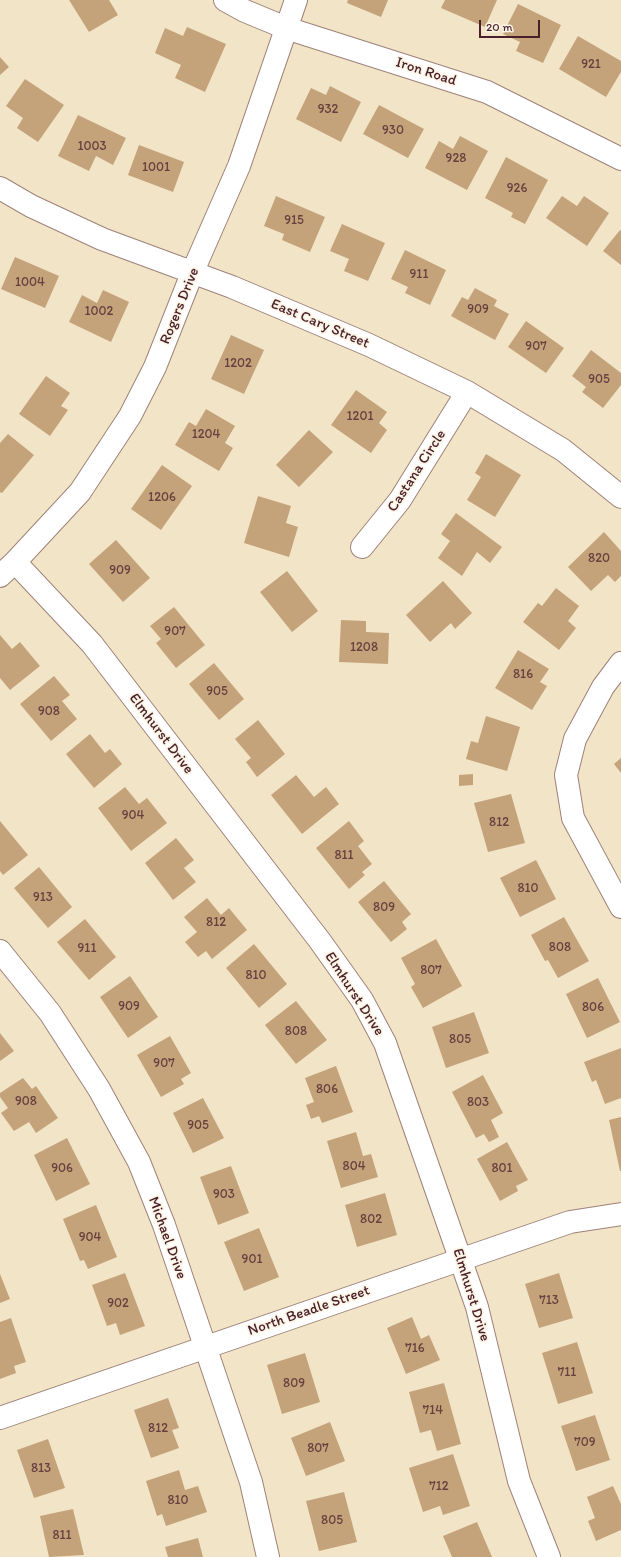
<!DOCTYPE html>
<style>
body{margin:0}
#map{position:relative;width:621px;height:1557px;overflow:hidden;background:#f2e4c7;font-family:Itim,sans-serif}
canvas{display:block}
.scale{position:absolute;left:479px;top:20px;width:61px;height:18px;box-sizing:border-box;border:2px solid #4a1f2b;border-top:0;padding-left:5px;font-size:12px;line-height:14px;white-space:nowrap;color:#4a1f2b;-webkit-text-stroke:3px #fcf5e5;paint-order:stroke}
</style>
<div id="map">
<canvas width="621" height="1557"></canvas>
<div class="scale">20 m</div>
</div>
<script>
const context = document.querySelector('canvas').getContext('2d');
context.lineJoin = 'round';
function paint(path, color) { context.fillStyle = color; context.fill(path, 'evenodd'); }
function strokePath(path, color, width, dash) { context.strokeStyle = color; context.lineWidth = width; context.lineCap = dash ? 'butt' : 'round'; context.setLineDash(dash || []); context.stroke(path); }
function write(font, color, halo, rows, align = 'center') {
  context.font = font + ' Itim,sans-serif'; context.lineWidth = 3.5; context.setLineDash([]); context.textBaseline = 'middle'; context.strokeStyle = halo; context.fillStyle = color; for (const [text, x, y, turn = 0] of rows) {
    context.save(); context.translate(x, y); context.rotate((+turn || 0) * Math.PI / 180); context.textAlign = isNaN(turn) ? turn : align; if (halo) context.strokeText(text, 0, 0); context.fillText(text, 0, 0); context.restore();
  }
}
paint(new Path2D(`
 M69,0H109L118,15L89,32Z
 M348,0H388L381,17L347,3Z
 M445,0H497L485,27L441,8Z
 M518,4L561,25L543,63L516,51L520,42L503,34Z
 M187,27L226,44L205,92L175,78L181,65L155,53L165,28L183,36Z
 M578,36L621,61V72L606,97L559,69Z
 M0,57L9,67L0,75Z
 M25,79L64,105L38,142L17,128L23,118L6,106Z
 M330,86L361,102L341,142L296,119L311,88L326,95Z
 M379,105L424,129L408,158L363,134Z
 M78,115L126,138L113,165L96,156L89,171L58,156Z
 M460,136L488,151L467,190L425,168L439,141L453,149Z
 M139,145L184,162L173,192L128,175Z
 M506,157L548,180L525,224L511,217L513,213L485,198Z
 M276,196L325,217L310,252L282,240L284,234L264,226Z
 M562,196L577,206L584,196L609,213L587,246L546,218Z
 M342,224L385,243L368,281L344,271L349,259L330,251Z
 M620,230L621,231V265L603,251Z
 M405,250L446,270L430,305L405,293L408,287L391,279Z
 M15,257L59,276L45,308L1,289Z
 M475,288L497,300L494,306L509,314L495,340L451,316L462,297L468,300Z
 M103,290L129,302L111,342L69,322L82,295L97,303Z
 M526,321L564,348L546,373L508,347Z
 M231,335L264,350L244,394L211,379Z
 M591,350L621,373V385L603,408L582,392L586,387L572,376Z
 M46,376L70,393L61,406L68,410L50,436L19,414Z
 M356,390L387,412L379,423L387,430L371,453L331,425Z
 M206,409L235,426L225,443L233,448L219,471L175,445L189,422L196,426Z
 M309,430L333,452L299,487L276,465Z
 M8,434L34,455L2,493L0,492V443Z
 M486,454L521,475L495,517L467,500L481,477L475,473Z
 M162,465L192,486L161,530L131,509Z
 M258,496L291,506L286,523L298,527L289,557L244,543Z
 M456,513L502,547L490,563L477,552L462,576L438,558L450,541L441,534Z
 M604,532L621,551V576L615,582L608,575L591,591L568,567Z
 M116,540L150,578L123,602L89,564Z
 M287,571L318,611L292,632L260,592Z
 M443,581L472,613L455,629L451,623L430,642L406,615Z
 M556,588L579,606L568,621L576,628L559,650L523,622L538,603L542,606Z
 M174,607L205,645L176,668L156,643L161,639L150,626Z
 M341,620L366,621V632L389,633L388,664L339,662Z
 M0,635L12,649L20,642L40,666L10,690L0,678Z
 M518,650L549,669L540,682L547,686L532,710L495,688Z
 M214,663L244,699L219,720L189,684Z
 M54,676L70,695L62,701L77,719L51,741L20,704Z
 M486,716L520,727L507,771L466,759L471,741L478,743Z
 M258,720L285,754L257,777L246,762L251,758L235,739Z
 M90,734L105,753L110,749L122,764L94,788L66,754Z
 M621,758V773L614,764Z
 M473,774V785L459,786V775Z
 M296,775L314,797L326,787L339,804L302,834L271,795Z
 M125,787L139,804L147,798L167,823L131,851L98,808Z
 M511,794L525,843L488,852L474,803Z
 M0,821L28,855L3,875L0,871Z
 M349,821L364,841L358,846L372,864L362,872L365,875L349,889L316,848Z
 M176,838L194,860L184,868L196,882L173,900L145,863Z
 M536,860L556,899L520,917L500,878Z
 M39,867L72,907L48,928L14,888Z
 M384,881L411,914L402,922L407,929L391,942L358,902Z
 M207,898L221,915L229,908L247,930L212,959L206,951L198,957L185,942L197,932L184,917Z
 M564,917L589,961L558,978L548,960L545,961L531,935Z
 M85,919L116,957L89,980L57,942Z
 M436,939L462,986L423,1008L411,987L415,984L401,958Z
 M254,944L287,984L259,1008L226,968Z
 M130,976L158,1017L128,1038L100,997Z
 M598,978L620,1022L587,1038L566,994Z
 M296,1001L327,1040L296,1064L265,1025Z
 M474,1012L489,1053L446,1068L432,1027Z
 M0,1033L14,1051L0,1061Z
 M170,1036L191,1073L181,1079L184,1084L161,1097L137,1055Z
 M621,1048V1098L605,1104L596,1080L592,1082L584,1062Z
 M336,1066L353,1112L322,1123L319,1116L311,1119L306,1105L314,1102L305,1078Z
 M483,1075L503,1113L491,1120L499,1137L489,1142L484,1134L476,1138L452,1092Z
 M23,1078L32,1089L36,1086L58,1118L36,1133L29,1122L14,1131L1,1113L8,1108L0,1097V1093Z
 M203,1098L224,1138L193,1153L173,1113Z
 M621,1117V1171H620L609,1120Z
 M356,1132L363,1156L371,1154L378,1177L341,1188L327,1141Z
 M67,1138L90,1184L56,1201L34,1155Z
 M507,1142L528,1180L516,1186L518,1191L500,1201L477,1159Z
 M231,1166L249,1213L218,1225L200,1177Z
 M385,1193L397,1235L357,1247L345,1205Z
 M96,1205L117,1257L88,1269L84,1260L80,1261L63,1219Z
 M259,1228L279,1277L244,1291L224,1242Z
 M125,1273L145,1326L120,1335L116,1323L107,1326L92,1285Z
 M559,1273L573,1318L539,1328L525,1284Z
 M0,1274L10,1299L0,1303Z
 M412,1317L421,1339L429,1335L440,1360L406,1374L387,1328Z
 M11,1318L26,1362L14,1366L16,1373L0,1379V1322Z
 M577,1342L593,1393L558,1404L542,1353Z
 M305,1353L320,1402L282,1414L267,1365Z
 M444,1383L461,1444L437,1451L431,1430L420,1433L409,1392Z
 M168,1398L179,1428L172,1430L179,1448L151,1458L134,1410Z
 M595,1415L610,1460L576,1471L561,1426Z
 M330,1422L345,1461L306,1476L291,1438Z
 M48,1439L65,1488L34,1498L17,1450Z
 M453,1454L470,1506L443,1515L440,1506L423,1512L409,1468Z
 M179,1470L185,1490L198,1486L207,1512L166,1526L162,1514L157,1516L146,1481Z
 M613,1486L621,1504V1530L596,1541L588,1521L595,1518L587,1497Z
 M344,1492L357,1542L319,1551L306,1501Z
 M73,1509L84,1555L49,1557L40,1516Z
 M477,1522L492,1557H452L443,1536Z
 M198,1538L203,1557H168L165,1547Z`), '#c4a37a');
const minor = new Path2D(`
 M225,0L245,11L286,28L487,92L621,159
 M0,188L31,206L102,239L232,287L369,345L467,392L563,450L621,497
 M362,547L400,500L467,392
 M15,562L92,644L320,941L362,1000L385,1043L477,1307L519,1481L549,1557
 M0,576L15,562L80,492L130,416L155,367L193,271L239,166L296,0
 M621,663L603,687L575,739L566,775L573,818L621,907
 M0,951L50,1013L99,1089L139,1162L164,1225L251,1482L268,1557
 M0,1418L570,1222L621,1214`);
strokePath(minor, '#9e8279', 24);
strokePath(minor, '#fff', 22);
write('13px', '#68403f', null, [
 ["921",591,65],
 ["932",328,110],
 ["930",393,131],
 ["1003",92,147],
 ["928",456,159],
 ["1001",156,168],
 ["926",517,189],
 ["915",294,221],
 ["911",419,275],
 ["1004",30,283],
 ["909",478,310],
 ["1002",99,312],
 ["907",536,347],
 ["1202",238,364],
 ["905",599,380],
 ["1201",360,417],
 ["1204",206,435],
 ["1206",162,498],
 ["820",599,559],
 ["909",120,571],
 ["907",175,632],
 ["1208",364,648],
 ["816",523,675],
 ["905",217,692],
 ["908",49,712],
 ["904",133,816],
 ["812",499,823],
 ["811",344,856],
 ["810",528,889],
 ["913",43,898],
 ["809",384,908],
 ["812",216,923],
 ["808",560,948],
 ["911",87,949],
 ["807",431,971],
 ["810",256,976],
 ["909",129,1007],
 ["806",593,1008],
 ["808",296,1032],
 ["805",460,1040],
 ["907",164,1064],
 ["806",327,1090],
 ["908",26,1102],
 ["803",478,1103],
 ["905",198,1126],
 ["804",354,1167],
 ["906",62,1169],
 ["801",502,1169],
 ["903",224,1195],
 ["802",371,1220],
 ["904",90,1238],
 ["901",252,1260],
 ["713",549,1301],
 ["902",118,1304],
 ["716",415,1349],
 ["711",567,1373],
 ["809",294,1384],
 ["714",433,1411],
 ["812",158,1429],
 ["709",585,1443],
 ["807",318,1449],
 ["813",41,1469],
 ["712",439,1487],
 ["810",178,1501],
 ["805",332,1521],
 ["811",62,1536]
]);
write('15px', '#4a1f2b', '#fcf5e5', [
 ["Iron Road",426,72,18],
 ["Rogers Drive",180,306,-68],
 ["East Cary Street",320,324,23],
 ["Castana Circle",417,471,-57],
 ["Elmhurst Drive",161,734,53],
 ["Elmhurst Drive",354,994,57],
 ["Michael Drive",167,1238,70],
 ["Elmhurst Drive",471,1295,73],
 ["North Beadle Street",309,1311,-19]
]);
</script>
